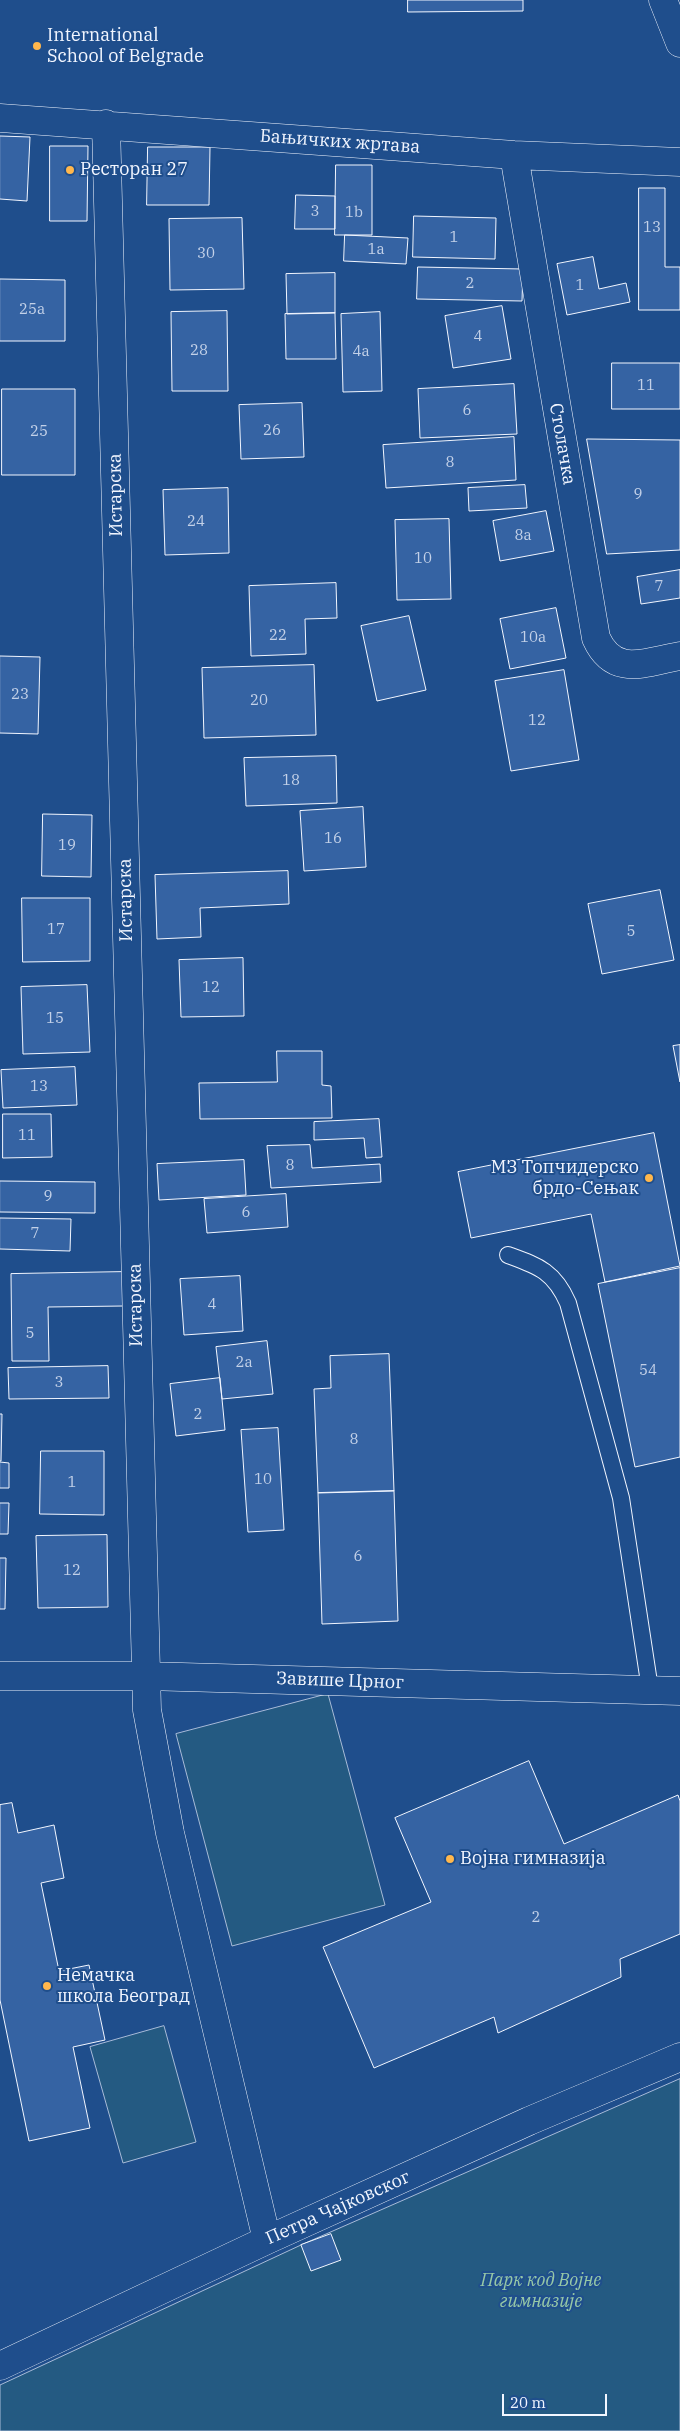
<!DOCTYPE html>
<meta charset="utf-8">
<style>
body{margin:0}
#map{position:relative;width:680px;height:2431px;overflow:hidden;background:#1f4e8c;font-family:"IBM Plex Serif",serif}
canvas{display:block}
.scale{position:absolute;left:502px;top:2394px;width:105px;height:22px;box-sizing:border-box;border:2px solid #f2f6ff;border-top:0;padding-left:6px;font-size:15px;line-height:18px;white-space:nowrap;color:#f2f6ff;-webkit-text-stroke:4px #1f4e8c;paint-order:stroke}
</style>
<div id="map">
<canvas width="680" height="2431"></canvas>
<div class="scale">20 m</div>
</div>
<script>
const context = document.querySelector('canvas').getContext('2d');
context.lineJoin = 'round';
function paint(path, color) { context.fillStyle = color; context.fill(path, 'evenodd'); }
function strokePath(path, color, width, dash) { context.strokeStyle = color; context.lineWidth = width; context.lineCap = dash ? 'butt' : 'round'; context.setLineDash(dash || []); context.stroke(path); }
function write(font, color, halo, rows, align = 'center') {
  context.font = font + ' "IBM Plex Serif",serif'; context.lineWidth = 4; context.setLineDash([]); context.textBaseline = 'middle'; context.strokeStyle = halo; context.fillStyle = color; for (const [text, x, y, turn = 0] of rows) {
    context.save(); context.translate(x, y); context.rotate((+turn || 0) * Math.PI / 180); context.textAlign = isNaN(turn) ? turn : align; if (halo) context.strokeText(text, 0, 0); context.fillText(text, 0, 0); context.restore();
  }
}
const green = new Path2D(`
 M328,1694L385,1905L232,1946L176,1734Z
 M164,2026L196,2142L123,2163L90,2047Z
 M680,2079V2431H0V2385L301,2245Z`);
paint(green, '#245a82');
strokePath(green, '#a8bbd7', 1);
const building = new Path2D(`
 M408,0H523V11L408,12Z
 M0,136L30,137L27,201L0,199Z
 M50,146H88L87,221H50Z
 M148,147H210L209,205H147Z
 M336,165H372V235H335Z
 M639,188H665V267H680V310H639Z
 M296,195L335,196V229H295Z
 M414,216L496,218L495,259L413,257Z
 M242,218L244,289L170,290L169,219Z
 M345,235L408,238L406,264L344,261Z
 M593,257L599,289L626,283L630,302L567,315L557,264Z
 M418,267L523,269L522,301L417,299Z
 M335,273V313L287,314L286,274Z
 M0,279L65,280V341H0Z
 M502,306L511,359L453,368L445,316Z
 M227,311L228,391H172L171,312Z
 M380,312L382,391L343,392L341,314Z
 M335,313L336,359H286L285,314Z
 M612,363H680V409H612Z
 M514,384L517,434L420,438L418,389Z
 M2,389H75V475H2Z
 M302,403L304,457L241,459L239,405Z
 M514,437L516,480L386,488L383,445Z
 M587,439L680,440V550L607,554Z
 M525,485L527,508L469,511L468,488Z
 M228,488L229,553L165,555L163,490Z
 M546,511L554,551L500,561L493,521Z
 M449,519L451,599L397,600L395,520Z
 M680,570V598L641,604L637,577Z
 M336,583L337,618L305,619L306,654L251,656L249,586Z
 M556,608L566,658L510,669L500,619Z
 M409,616L426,690L377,701L361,626Z
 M0,656L40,657L38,734L0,733Z
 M314,665L316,735L204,738L202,668Z
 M564,670L579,760L511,771L495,681Z
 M336,756L337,803L246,806L244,758Z
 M363,807L366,867L304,871L300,811Z
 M43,814L92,815L91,877L42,876Z
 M288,871L289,904L200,908L201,937L157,939L155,875Z
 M660,890L674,960L602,974L588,904Z
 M22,898H90V961L23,962Z
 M243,958L244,1016L181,1017L179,960Z
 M87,985L90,1052L23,1054L21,987Z
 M680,1045V1082L673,1046Z
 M277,1051H322V1085L331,1086L332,1118L200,1119L199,1083L277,1082Z
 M75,1067L77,1105L3,1108L1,1070Z
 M3,1114H51L52,1157L3,1158Z
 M379,1119L382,1157L366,1158L364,1138L314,1140V1122Z
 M654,1133L680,1266L605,1282L591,1214L471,1238L458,1172Z
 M310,1145L312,1168L380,1164L381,1182L271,1188L267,1146Z
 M244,1160L246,1195L159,1200L157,1164Z
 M0,1181L95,1182V1213L0,1212Z
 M286,1194L288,1227L207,1233L204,1199Z
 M0,1218L71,1219L70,1251L0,1249Z
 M680,1268V1457L635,1467L598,1284Z
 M123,1272V1306L48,1307L49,1361H12L11,1274Z
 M240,1276L243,1331L184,1335L180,1279Z
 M267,1341L273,1394L222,1399L216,1347Z
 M389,1354L394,1491L318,1493L314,1389L331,1388L330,1356Z
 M108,1366L109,1398L9,1399L8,1368Z
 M220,1378L225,1430L176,1436L170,1384Z
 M0,1414H2L1,1461H0Z
 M278,1428L284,1530L248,1532L241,1430Z
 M41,1451H104V1515L40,1514Z
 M0,1462L9,1463V1488H0Z
 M394,1491L398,1621L322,1624L318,1493Z
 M0,1503H9L8,1534H0Z
 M107,1535L108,1607L38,1608L36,1536Z
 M0,1558H6L5,1609H0Z
 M529,1761L564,1844L678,1795L680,1801V1934L620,1959L621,1977L498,2033L494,2017L374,2068L323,1947L431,1902L395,1818Z
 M12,1803L18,1833L54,1825L64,1878L41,1883L59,1971L89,1965L105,2040L73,2047L90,2128L29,2141L0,2000V1805Z
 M331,2234L341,2260L311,2271L301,2245Z`);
paint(building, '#3563a3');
strokePath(building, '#f2f6ff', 1);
const service = new Path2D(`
 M508,1255C538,1266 554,1271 568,1303L621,1498L650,1689`);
const minor = new Path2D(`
 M663,0L680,43
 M0,118L514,155L680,162
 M106,124L147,1710L170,1833L267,2240
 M514,155L596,638C614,678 645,662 680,656
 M0,1676H146L680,1691
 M0,2366L267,2240L529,2121L680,2057`);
strokePath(service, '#f2f6ff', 18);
strokePath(minor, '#f2f6ff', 29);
strokePath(service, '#1f4e8c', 16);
strokePath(minor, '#1f4e8c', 28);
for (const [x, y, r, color] of [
 [37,46,5,"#ffb74d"],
 [70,170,5,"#ffb74d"],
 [649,1178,5,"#ffb74d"],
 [450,1859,5,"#ffb74d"],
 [47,1986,5,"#ffb74d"]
]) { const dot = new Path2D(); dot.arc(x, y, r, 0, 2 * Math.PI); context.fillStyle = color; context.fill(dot); strokePath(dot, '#1f4e8c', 2); }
write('15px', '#c3d1e8', null, [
 ["3",315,212],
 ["1b",354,213],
 ["13",652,228],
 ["1",454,238],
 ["1a",376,250],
 ["30",206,254],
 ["2",470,284],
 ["1",580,286],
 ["25a",32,310],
 ["4",478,337],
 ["28",199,351],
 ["4a",361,352],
 ["11",646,386],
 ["6",467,411],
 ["26",272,431],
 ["25",39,432],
 ["8",450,463],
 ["9",638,495],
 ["24",196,522],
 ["8a",523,536],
 ["10",423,559],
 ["7",659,587],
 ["22",278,636],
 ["10a",533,638],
 ["23",20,695],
 ["20",259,701],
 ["12",537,721],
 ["18",291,781],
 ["16",333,839],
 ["19",67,846],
 ["17",56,930],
 ["5",631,932],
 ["12",211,988],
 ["15",55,1019],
 ["13",39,1087],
 ["11",27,1136],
 ["8",290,1166],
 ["9",48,1197],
 ["6",246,1213],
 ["7",35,1234],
 ["4",212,1305],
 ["5",30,1334],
 ["2a",244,1363],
 ["54",648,1371],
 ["3",59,1383],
 ["2",198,1415],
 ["8",354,1440],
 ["10",263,1480],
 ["1",72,1483],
 ["6",358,1557],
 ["12",72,1571],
 ["2",536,1918]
]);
write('18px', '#f2f6ff', '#1f4e8c', [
 ["International",47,36],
 ["School of Belgrade",47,57],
 ["Ресторан 27",80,170],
 ["МЗ Топчидерско",639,1168,"right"],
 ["брдо-Сењак",639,1189,"right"],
 ["Војна гимназија",460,1859],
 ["Немачка",57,1976],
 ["школа Београд",57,1997]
], 'left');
write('18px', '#f2f6ff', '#1f4e8c', [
 ["Бањичких жртава",340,142,4],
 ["Столачка",562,444,80],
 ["Истарска",116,495,-91],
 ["Истарска",126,900,-91],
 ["Истарска",136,1305,-91],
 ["Завише Црног",340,1681,2],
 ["Петра Чајковског",338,2208,-24]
]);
write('italic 18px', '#97c8a6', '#1f4e8c', [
 ["Парк код Војне",541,2281],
 ["гимназије",541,2302]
]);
</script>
